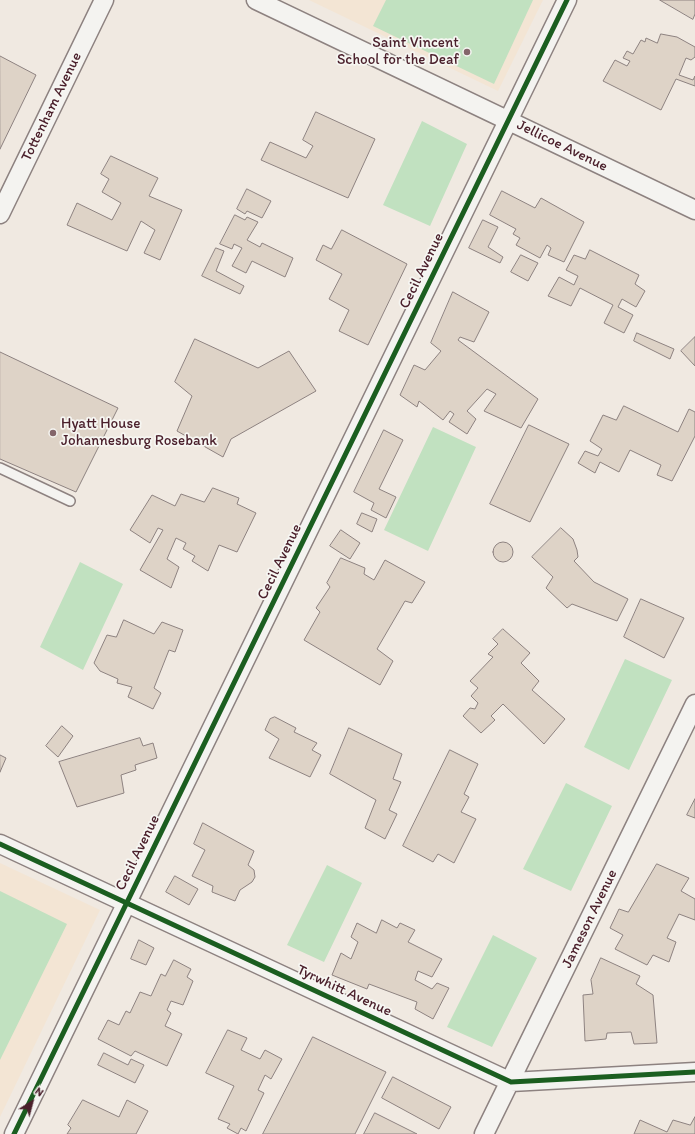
<!DOCTYPE html>
<style>
body{margin:0}
#map{position:relative;width:695px;height:1134px;overflow:hidden;background:#f0e9e1;font-family:Itim,sans-serif}
canvas{display:block}
.north{position:absolute;left:12px;top:1082px;width:40px;height:40px;-webkit-text-stroke:3px #f6f6f2;paint-order:stroke;rotate:36deg;font-size:11px;font-weight:700;line-height:16px;text-align:center;color:#4a1f2b}
.north::after{content:'';display:block;margin:auto;width:14px;height:18px;background:#4a1f2b;clip-path:polygon(50% 0,100% 100%,50% 72%,0 100%)}
</style>
<div id="map">
<canvas width="695" height="1134"></canvas>
<div class="north">N</div>
</div>
<script>
const context = document.querySelector('canvas').getContext('2d');
context.lineJoin = 'round';
function paint(path, color) { context.fillStyle = color; context.fill(path, 'evenodd'); }
function strokePath(path, color, width, dash) { context.strokeStyle = color; context.lineWidth = width; context.lineCap = dash ? 'butt' : 'round'; context.setLineDash(dash || []); context.stroke(path); }
function write(font, color, halo, rows, align = 'center') {
  context.font = font + ' Itim,sans-serif'; context.lineWidth = 3.5; context.setLineDash([]); context.textBaseline = 'middle'; context.strokeStyle = halo; context.fillStyle = color; for (const [text, x, y, turn = 0] of rows) {
    context.save(); context.translate(x, y); context.rotate((+turn || 0) * Math.PI / 180); context.textAlign = isNaN(turn) ? turn : align; if (halo) context.strokeText(text, 0, 0); context.fillText(text, 0, 0); context.restore();
  }
}
paint(new Path2D(`
 M309,0H543L498,91Z
 M0,863L100,910L0,1117Z`), '#f3e5d4');
paint(new Path2D(`
 M386,0H533L494,84L373,26Z
 M422,121L467,144L430,226L383,205Z
 M433,427L476,447L428,551L384,530Z
 M80,562L123,584L83,670L40,647Z
 M625,659L672,680L629,770L584,747Z
 M566,783L612,806L571,891L523,869Z
 M327,865L362,883L324,962L287,945Z
 M0,891L67,924L0,1060Z
 M493,935L537,958L492,1047L447,1027Z`), '#c1e1c0');
const building = new Path2D(`
 M660,0H695V14L693,19Z
 M661,34L677,37L695,47V57L691,60L686,58L679,75L693,80L695,76V86L676,79L661,110L603,81L615,60L627,66L630,61L623,58L627,51L633,54L641,40L645,42L646,38L657,43Z
 M0,56L36,75L0,149Z
 M316,112L375,139L348,198L261,160L270,142L306,158L313,146L303,140Z
 M111,156L158,178L149,196L182,210L160,260L144,253L155,230L141,221L127,251L67,225L77,203L112,220L121,203L102,192L109,179L101,174Z
 M247,189L271,201L262,218L247,211L245,214L237,209Z
 M502,191L535,208L541,198L584,222L564,262L548,255L551,248L547,245L540,258L516,245L520,238L513,234L516,229L490,215Z
 M235,215L245,220L247,217L258,222L247,240L260,247L262,243L293,258L285,277L252,261L246,273L232,266L242,248L234,244L232,249L220,244Z
 M483,220L498,227L488,247L503,257L500,263L469,248Z
 M342,230L407,264L368,345L339,331L349,310L329,299L342,274L316,260L323,245L331,249Z
 M216,248L224,251L216,271L244,286L240,294L202,276Z
 M590,250L639,275L635,284L645,291L636,307L622,299L618,307L633,315L624,333L604,323L613,305L580,288L571,306L548,296L559,277L574,285L578,276L566,270L574,255L585,259Z
 M521,255L538,263L528,281L511,272Z
 M453,292L489,312L474,342L460,337L458,340L538,399L521,428L484,411L496,394L487,389L467,411L476,419L467,434L449,422L454,414L450,411L443,420L419,401L417,407L400,395L414,365L425,370L441,351L431,343Z
 M637,333L674,349L670,359L634,341Z
 M695,337V366L681,351Z
 M195,339L258,368L289,351L316,391L231,439L223,457L177,431L192,396L175,382Z
 M0,352L118,408L76,492L0,459Z
 M624,406L678,432L689,409L695,412V436L672,481L657,475L661,465L630,450L619,472L600,462L595,473L578,463L585,451L598,456L602,449L590,441L603,415L616,420Z
 M529,425L569,444L530,522L490,504Z
 M384,430L403,440L379,489L396,497L386,518L371,510L374,503L354,492Z
 M213,488L239,498L237,504L256,513L237,552L219,545L208,571L192,561L195,556L183,549L186,543L176,538L167,559L179,567L171,588L140,570L163,530L158,528L150,543L130,530L152,495L175,506L181,494L204,502Z
 M362,513L377,519L372,532L357,524Z
 M561,528L573,539L577,550L578,557L574,561L594,582L628,599L617,621L572,604L567,608L546,588L553,577L532,557Z
 M341,530L360,543L350,559L330,546Z
 M493 552a10 10 0 1 1 20 0a10 10 0 1 1-20 0Z
 M341,558L365,568L364,574L374,580L385,560L425,582L412,603L405,601L377,649L393,661L380,685L304,640L320,612L316,608L330,587L327,583Z
 M641,599L684,618L664,658L624,637Z
 M124,620L154,634L162,622L183,630L175,652L169,650L154,688L161,693L153,709L128,697L132,687L117,683L118,679L100,671L94,663L107,635L116,637Z
 M503,629L530,653L521,663L539,681L532,690L565,719L544,744L503,704L491,716L495,720L481,733L463,716L470,708L475,709L478,703L471,696L478,688L470,681L493,657L488,654L498,644L493,639Z
 M275,717L296,728L294,732L317,743L312,750L321,755L310,777L269,758L279,739L265,730L270,719Z
 M62,726L73,736L58,757L46,746Z
 M349,728L402,754L393,779L401,782L389,810L397,814L385,839L365,828L376,800L330,774Z
 M140,738L143,746L153,743L157,758L135,765L136,770L121,775L124,793L77,807L59,762Z
 M450,750L478,764L464,794L469,797L461,812L476,819L454,863L438,854L433,862L403,846Z
 M0,755L6,758L0,772Z
 M695,799V818L687,815Z
 M203,823L254,851L248,865L254,870L255,877L252,882L240,890L235,901L212,892L213,886L192,876L205,850L194,844Z
 M657,864L689,878L681,891L695,899V920L679,914L667,938L676,942L669,962L653,955L647,965L615,949L623,935L610,928L619,909L628,912Z
 M175,876L198,889L189,905L166,892Z
 M382,920L397,928L400,923L415,930L408,942L442,959L432,977L418,971L415,980L432,989L437,983L449,988L433,1019L415,1009L417,1002L369,984L367,989L332,975L341,953L351,959L358,942L351,937L357,923L376,933Z
 M139,940L154,948L146,965L131,959Z
 M601,958L640,976L636,984L653,995L657,1043L634,1044L631,1032L607,1033L606,1039L585,1041L583,995L593,994L591,980Z
 M174,960L191,969L187,977L193,981L183,1005L171,1001L167,1010L171,1013L165,1026L182,1034L167,1066L135,1051L131,1056L98,1039L108,1020L119,1025L126,1011L130,1013L140,992L151,996L161,974L165,976Z
 M228,1030L247,1038L241,1050L260,1059L265,1050L282,1059L271,1079L265,1075L258,1090L264,1093L246,1131L241,1128L238,1134L227,1128L230,1124L218,1119L234,1086L206,1073Z
 M313,1037L386,1072L355,1134H263Z
 M104,1053L128,1065L131,1059L144,1065L135,1083L98,1065Z
 M393,1077L451,1107L439,1129L382,1098Z
 M83,1100L119,1117L127,1100L148,1111L136,1134H67L71,1128L68,1125Z
 M375,1113L417,1134H364Z
 M695,1117V1134H634L640,1120L667,1132L673,1120L690,1125Z`);
paint(building, '#ded3c7');
strokePath(building, '#8d8280', 1);
const service = new Path2D(`
 M0,468L70,501`);
const minor = new Path2D(`
 M256,0L695,210
 M0,214L104,0
 M0,844L511,1082L695,1072
 M14,1134L567,0
 M484,1134L695,704`);
strokePath(service, '#8d8280', 12);
strokePath(minor, '#8d8280', 21);
strokePath(service, '#f4f3f0', 9);
strokePath(minor, '#f4f3f0', 18);
strokePath(new Path2D(`
 M0,844L511,1082L695,1072
 M14,1134L567,0`), '#1b5e20', 5);
for (const [x, y, r, color] of [
 [467,52,4,"#84666b"],
 [53,433,4,"#84666b"]
]) { const dot = new Path2D(); dot.arc(x, y, r, 0, 2 * Math.PI); context.fillStyle = color; context.fill(dot); strokePath(dot, '#f6f6f2', 1.5); }
write('15px', '#4a1f2b', '#f6f6f2', [
 ["Saint Vincent",459,43],
 ["School for the Deaf",459,60],
 ["Hyatt House",61,424,"left"],
 ["Johannesburg Rosebank",61,441,"left"]
], 'right');
write('15px', '#4a1f2b', '#f6f6f2', [
 ["Tottenham Avenue",52,107,-64],
 ["Jellicoe Avenue",562,146,26],
 ["Cecil Avenue",422,271,-64],
 ["Cecil Avenue",280,562,-64],
 ["Cecil Avenue",138,853,-64],
 ["Jameson Avenue",590,919,-64],
 ["Tyrwhitt Avenue",344,991,25]
]);
</script>
